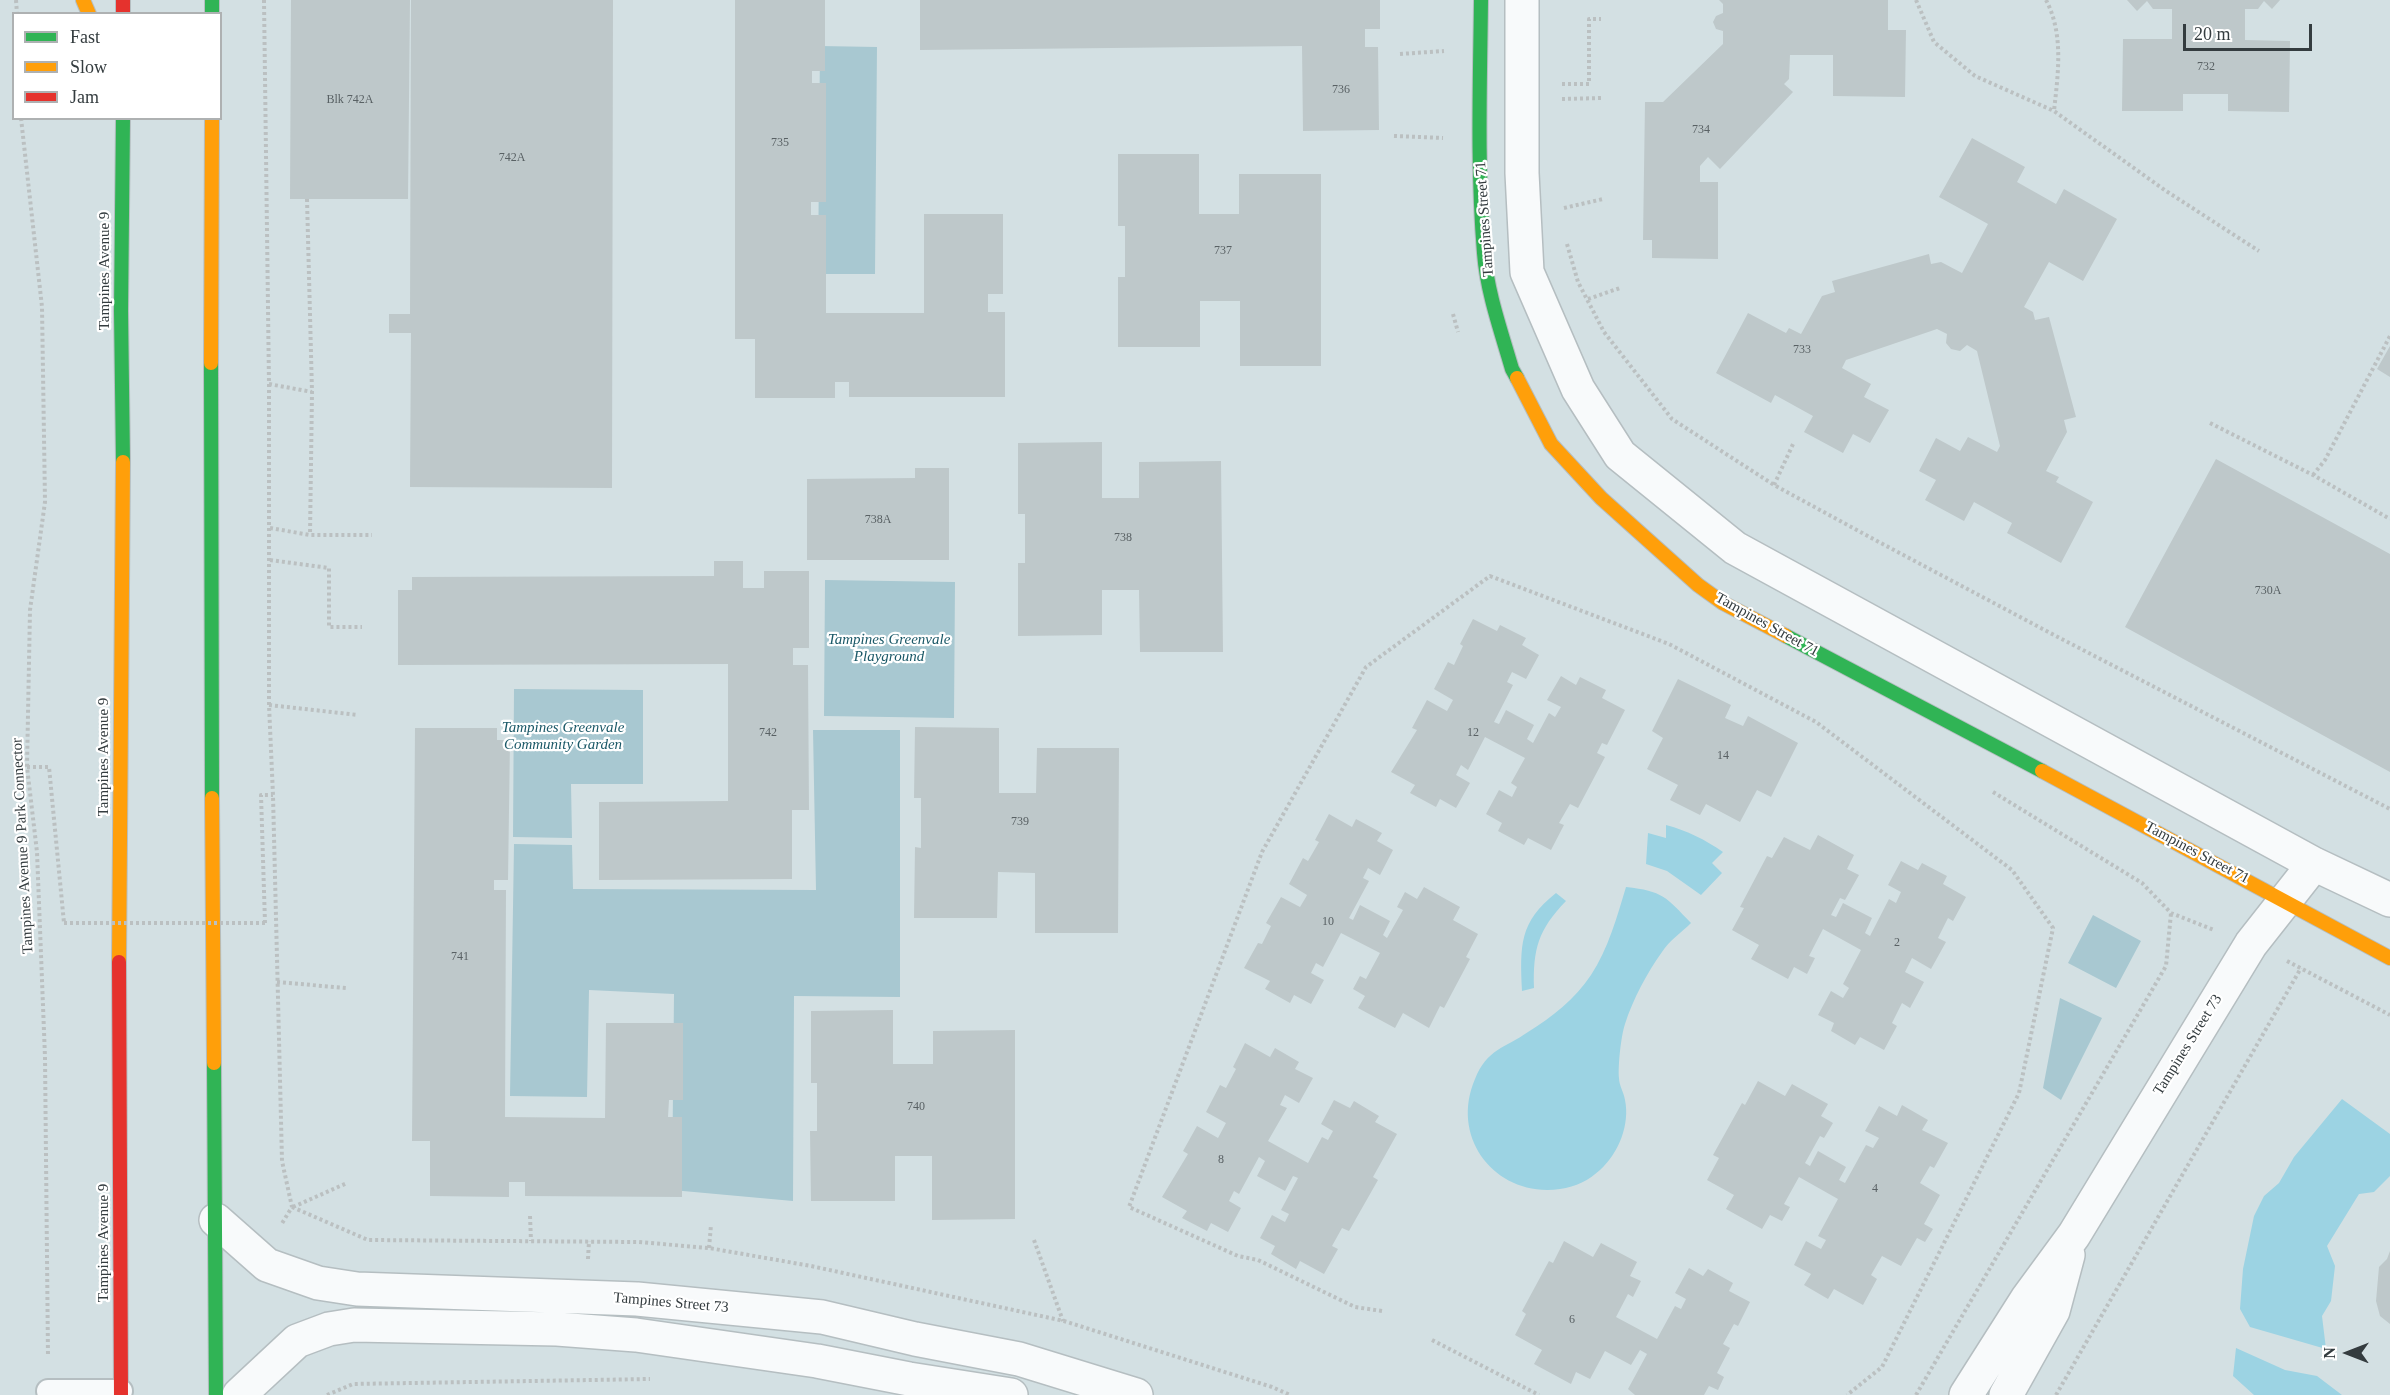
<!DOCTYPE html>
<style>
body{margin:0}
#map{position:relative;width:2390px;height:1395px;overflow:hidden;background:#d3e0e3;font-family:Georgia,serif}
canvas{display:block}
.legend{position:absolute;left:12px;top:12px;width:210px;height:108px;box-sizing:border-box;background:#fff;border:2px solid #aeb1b2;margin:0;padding:8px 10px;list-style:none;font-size:18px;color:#343c3f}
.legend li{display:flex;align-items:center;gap:12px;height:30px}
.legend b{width:30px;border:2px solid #aeb1b2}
.north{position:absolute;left:2318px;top:1323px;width:60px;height:60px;-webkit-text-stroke:4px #fff;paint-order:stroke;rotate:270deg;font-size:16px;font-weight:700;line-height:24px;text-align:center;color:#343c3f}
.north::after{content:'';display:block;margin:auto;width:21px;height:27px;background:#343c3f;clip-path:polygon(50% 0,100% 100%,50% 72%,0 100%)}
.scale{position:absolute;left:2183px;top:24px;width:129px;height:27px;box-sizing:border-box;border:3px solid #343c3f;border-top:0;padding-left:8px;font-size:18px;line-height:21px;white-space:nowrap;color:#343c3f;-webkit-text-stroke:4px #fff;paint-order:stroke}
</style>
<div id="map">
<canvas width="2390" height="1395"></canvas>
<ul class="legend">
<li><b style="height:8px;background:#30b455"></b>Fast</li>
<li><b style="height:8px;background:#ff9f0a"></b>Slow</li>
<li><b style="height:8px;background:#e5322d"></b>Jam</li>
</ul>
<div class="north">N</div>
<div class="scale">20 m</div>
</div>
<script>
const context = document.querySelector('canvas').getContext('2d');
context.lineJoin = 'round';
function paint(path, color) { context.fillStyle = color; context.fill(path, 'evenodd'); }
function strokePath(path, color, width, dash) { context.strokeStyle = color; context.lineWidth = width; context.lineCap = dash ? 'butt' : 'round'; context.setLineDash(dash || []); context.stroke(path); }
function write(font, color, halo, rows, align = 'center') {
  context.font = font + ' Georgia,serif'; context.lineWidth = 4.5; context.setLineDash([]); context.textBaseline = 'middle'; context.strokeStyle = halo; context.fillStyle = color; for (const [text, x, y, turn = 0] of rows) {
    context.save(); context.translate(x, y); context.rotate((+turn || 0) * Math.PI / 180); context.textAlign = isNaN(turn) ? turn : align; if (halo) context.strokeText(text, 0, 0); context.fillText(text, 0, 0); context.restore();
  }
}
paint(new Path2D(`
 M820,46L877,47L875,274H818Z
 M825,580L955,582L954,718L824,716Z
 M514,689L643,690V784H571L572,838L513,837Z
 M813,730H900V997L794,996L793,1201L672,1190L674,994L589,990L587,1097L510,1096L514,844L572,845L573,889L816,890Z
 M2093,915L2141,941L2116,988L2068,963Z
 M2060,998L2102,1018L2061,1100L2043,1088Z`), '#a8c8d1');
paint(new Path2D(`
 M1666,825C1688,831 1704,839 1723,852L1712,863L1722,873L1701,895L1667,871L1646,864L1648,833L1666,838Z
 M1626,887C1663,891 1666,897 1691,923C1682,932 1669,941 1662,952C1647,973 1633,999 1625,1024C1621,1036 1618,1065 1619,1078C1619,1085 1624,1093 1625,1100C1630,1124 1619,1153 1600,1170C1589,1180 1576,1187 1560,1189C1497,1198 1449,1139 1475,1079C1487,1049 1505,1048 1528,1032C1552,1017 1575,999 1591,975C1608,949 1617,917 1626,887Z
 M1556,893L1566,901C1538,930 1533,949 1534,988L1522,991C1520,946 1519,922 1556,893Z
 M2342,1099L2390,1134V1176L2374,1192L2359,1194L2327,1246L2335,1266L2331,1301L2322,1316L2326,1349L2250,1327L2240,1309L2243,1269L2254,1216L2264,1196L2279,1183L2294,1157Z
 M2236,1348L2285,1370L2317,1376L2342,1395H2254L2233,1376Z`), '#9cd3e3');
paint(new Path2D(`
 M291,0H410L408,199H290Z
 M411,0H613L612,488L410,487L411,333H389V314H410Z
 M735,0H825V71H812V83H826V202H811V215H826V313H924V214H1003V294H988V312H1005V397H849V382H835V398H755V339H735Z
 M920,0H1380V29H1365V47H1378L1379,130L1303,131L1302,46L920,50Z
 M1719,0H1888V30H1906L1905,97L1833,96V55H1790L1789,79L1784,84L1793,92L1720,169L1708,157L1700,166V182H1718V259L1652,258V240H1643L1645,102H1663L1723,44V31L1716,29L1713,22L1716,16L1723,13V4Z
 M2127,0H2280L2272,9L2264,1L2258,9H2245V40L2290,41L2289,112L2228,111V94H2183V111H2122L2123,39H2172V9H2153L2147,1L2137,11Z
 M1972,138L2025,167L2017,182L2056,204L2064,189L2117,219L2083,281L2049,262L2024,307L2033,312L2035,320L2049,317L2076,417L2064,420L2067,432L2046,471L2059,477L2056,482L2093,502L2061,563L2007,533L2012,523L1974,502L1964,521L1925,500L1936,480L1919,471L1936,438L1960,451L1968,437L1997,452L2000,446L1977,351L1967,345L1960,351L1951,349L1946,343L1947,334L1937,329L1846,360L1842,368L1871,384L1864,397L1889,410L1870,443L1853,434L1843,453L1804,432L1813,416L1775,395L1771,403L1716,373L1748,313L1786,333L1789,328L1801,334L1822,296L1835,292L1832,281L1929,254L1931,264L1941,262L1962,273L1988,224L1939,197Z
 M1118,154H1199V214H1239V174H1321V366H1240V301H1200V347H1118V277H1125V226H1118Z
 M2390,346V377L2377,369Z
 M1102,442V498H1139V462L1221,461L1223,652H1140L1139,590H1102V635L1018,636V563H1025V514H1018V443Z
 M2216,459L2390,554V772L2125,627Z
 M915,468H949V560H807V479L915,478Z
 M714,561H743V588H764V571H809V648H793V665H808L809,810H792V879L599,880V802L728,801V664L398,665V590H412V577L714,576Z
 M1473,619L1497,631L1500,625L1526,638L1522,645L1539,655L1526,679L1512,672L1507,682L1513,685L1494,722L1499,724L1506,710L1534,725L1527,739L1533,743L1549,713L1555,717L1561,707L1547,700L1561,676L1576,685L1580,677L1606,690L1602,698L1625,710L1607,745L1602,743L1597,753L1605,757L1578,808L1570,804L1559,823L1564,825L1551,850L1528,838L1524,845L1498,831L1502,823L1486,814L1499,790L1512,797L1517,787L1511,783L1525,758L1485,737L1468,770L1461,765L1456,775L1470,783L1456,808L1440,799L1436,807L1410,793L1415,785L1391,772L1417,730L1412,728L1427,700L1447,711L1453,700L1434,689L1448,662L1454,665L1463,646L1460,644Z
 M1678,679L1731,705L1725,718L1743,726L1748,716L1798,743L1771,797L1757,790L1740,822L1706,804L1700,815L1670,800L1678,785L1647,769L1663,738L1652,731Z
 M915,727L999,728V793H1036L1037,748H1119L1118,933H1035V873L998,872L997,918H914L915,847L921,848V798H914Z
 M415,728H497V740H510L508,880H494V890H506L505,1117L605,1118L606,1023H683V1100H669L668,1117H682V1197L525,1196V1182H509V1197L430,1196V1141H412Z
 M1329,814L1352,827L1356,819L1382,833L1377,841L1393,850L1380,875L1368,868L1363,878L1369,881L1349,918L1353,920L1360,905L1390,921L1383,935L1387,938L1403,910L1397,907L1405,892L1417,899L1424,887L1460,907L1453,920L1478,934L1466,957L1470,959L1444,1008L1440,1006L1429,1028L1403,1013L1395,1028L1358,1008L1365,996L1353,989L1360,976L1366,979L1380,953L1341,933L1323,967L1316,963L1311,973L1324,980L1311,1004L1294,995L1290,1003L1265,989L1270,981L1244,968L1258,943L1262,944L1271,926L1266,923L1281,897L1300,907L1306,897L1307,895L1289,884L1303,858L1308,861L1319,842L1315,840Z
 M1818,835L1854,855L1847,869L1859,875L1845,900L1840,898L1831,915L1836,917L1843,903L1872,918L1865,933L1870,936L1889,899L1896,903L1901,892L1888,885L1901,861L1918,870L1922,863L1947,876L1943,884L1966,897L1953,921L1948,918L1938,938L1946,942L1931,969L1912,958L1905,972L1924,982L1910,1008L1902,1003L1892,1023L1897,1026L1884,1050L1860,1037L1855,1045L1831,1031L1834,1023L1818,1015L1831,991L1843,998L1849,988L1843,984L1861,950L1823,929L1809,956L1815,958L1807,974L1794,967L1788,979L1751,959L1759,945L1732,930L1744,908L1740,907L1767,856L1772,858L1784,837L1810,850Z
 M893,1010V1064H933V1031L1015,1030V1219L932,1220V1156H895V1201H811L810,1131H817V1083H811V1011Z
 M1245,1043L1270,1057L1275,1048L1299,1062L1295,1069L1313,1078L1299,1103L1285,1095L1280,1105L1287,1108L1268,1141L1308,1163L1322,1137L1328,1140L1333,1131L1321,1124L1334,1100L1350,1108L1354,1101L1379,1116L1375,1122L1397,1134L1373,1177L1378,1180L1349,1231L1342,1228L1332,1246L1338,1249L1324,1274L1300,1261L1296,1269L1271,1254L1275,1246L1260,1238L1272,1215L1285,1222L1289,1214L1281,1210L1298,1178L1293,1176L1285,1191L1257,1176L1265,1161L1259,1157L1239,1194L1234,1191L1229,1201L1241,1208L1228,1232L1211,1223L1207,1231L1182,1218L1187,1211L1162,1197L1188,1154L1183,1151L1197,1126L1218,1138L1226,1123L1206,1112L1220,1085L1226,1088L1236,1069L1233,1067Z
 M1758,1081L1785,1096L1792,1084L1828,1104L1821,1116L1833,1123L1824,1138L1820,1136L1805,1163L1810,1166L1818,1151L1846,1167L1839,1180L1845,1183L1866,1145L1873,1148L1879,1138L1865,1131L1879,1106L1897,1116L1902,1105L1928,1120L1922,1130L1948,1143L1934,1168L1930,1166L1920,1183L1940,1195L1924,1224L1933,1229L1925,1242L1917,1238L1901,1266L1882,1256L1871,1275L1877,1279L1863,1305L1834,1289L1828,1299L1804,1285L1811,1274L1794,1265L1806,1241L1821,1249L1826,1240L1818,1236L1838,1199L1799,1177L1784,1204L1790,1207L1782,1221L1770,1215L1762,1229L1726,1209L1734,1195L1707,1180L1719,1158L1713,1155L1742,1103L1745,1105Z
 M1564,1241L1593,1257L1601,1243L1637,1262L1630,1276L1641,1281L1633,1297L1628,1294L1616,1317L1657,1339L1675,1306L1681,1309L1686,1299L1675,1293L1689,1268L1703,1276L1708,1269L1733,1283L1729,1291L1750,1302L1738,1326L1734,1324L1723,1344L1730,1348L1717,1373L1724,1377L1718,1390L1709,1386L1704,1395H1635L1628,1389L1647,1354L1640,1350L1631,1365L1605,1351L1590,1379L1576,1372L1571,1384L1534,1364L1542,1350L1515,1335L1526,1314L1522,1311L1549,1261L1553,1263Z
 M2390,1251V1324L2380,1316L2376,1301L2379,1267L2387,1259Z`), '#bec8ca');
const lane = new Path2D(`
 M48,1391H121`);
const street = new Path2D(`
 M1522,0V173L1527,272L1578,389L1620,455L1735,548L2314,864L2390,900
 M216,1220L267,1265L318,1283L357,1289L637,1299L822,1317L915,1339L1019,1359L1136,1395
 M239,1395L297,1341L329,1329L354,1325L557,1329L636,1335L817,1361L909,1379L1011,1395
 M1966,1395L2027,1299L2074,1235L2251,944L2314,864
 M2006,1395L2053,1311L2068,1255`);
const fast = new Path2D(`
 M212,0V14
 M1481,0C1480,84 1477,169 1484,253C1487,292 1501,331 1512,369L1517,378
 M211,363L212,798
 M123,462L121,311L123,118
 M1786,636L2042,771
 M214,1063L216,1395`);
const slow = new Path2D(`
 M83,0L89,14
 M211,363L212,118
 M1517,378L1551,444L1601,498L1698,585L1723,603L1786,636
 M2042,771L2390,958
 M212,798L214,1063
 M119,962L123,462`);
const jam = new Path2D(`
 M123,0V14
 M119,962L121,1395`);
strokePath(lane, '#b5bec1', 26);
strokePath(street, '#b5bec1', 36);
strokePath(fast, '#b5bec1', 16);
strokePath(slow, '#b5bec1', 16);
strokePath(jam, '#b5bec1', 16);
strokePath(new Path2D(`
 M16,0L17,14
 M264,0L269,384V705L273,795L282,1161L292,1207L281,1225
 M1916,0L1934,42L1975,76L2054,111L2166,191L2259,251
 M2046,0C2064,34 2058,74 2054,111
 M1400,54L1444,51
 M1562,84H1589V19H1601
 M1562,99L1602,98
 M21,118L42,307L45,502L30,610L27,767L37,852L45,1057L48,1357
 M1394,136L1443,138
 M307,199L312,392L310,535
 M1564,208L1603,199
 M1567,244L1578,282L1604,332L1672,419L1774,485L1877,541L2054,635L2390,809
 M1588,299L1620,288
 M1453,314L1458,332
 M269,384L312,392
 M2210,423L2313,475L2390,519
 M2313,475L2325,460L2390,336
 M1774,485L1794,442
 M270,528L310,535H372
 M270,560L329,568V627H362
 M269,705L358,715
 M27,767H49L64,923
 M1993,792L2142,883L2171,913L2214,930
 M265,923L261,795H273
 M2287,961L2390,1015
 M277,982L346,988
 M292,1207L368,1240L638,1242L709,1248L811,1266L1064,1321L1272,1387L1290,1395
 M293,1207L347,1183
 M530,1216L531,1241
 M1034,1240L1063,1321
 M709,1248L711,1225
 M588,1259L589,1241
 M1382,1311L1355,1307L1258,1260L1238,1256L1129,1207L1262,852L1366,667L1490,576L1669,644L1816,722L2012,870L2053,928L2019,1093L1882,1367L1847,1395
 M1432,1340L1539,1395
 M327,1395L353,1384L650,1379
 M1916,1395L2166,966L2171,913
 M2056,1395L2301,968`), '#bbc0c1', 4, [3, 3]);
strokePath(lane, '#f8fafb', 22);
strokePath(street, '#f8fafb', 33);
strokePath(fast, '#30b455', 14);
strokePath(slow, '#ff9f0a', 14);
strokePath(jam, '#e5322d', 14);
strokePath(new Path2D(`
 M64,923H265`), '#bbc0c1', 4, [3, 3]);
write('12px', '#596164', null, [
 ["732",2206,67],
 ["736",1341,90],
 ["Blk 742A",350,100],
 ["734",1701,130],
 ["735",780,143],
 ["742A",512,158],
 ["737",1223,251],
 ["733",1802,350],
 ["738A",878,520],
 ["738",1123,538],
 ["730A",2268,591],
 ["742",768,733],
 ["12",1473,733],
 ["14",1723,756],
 ["739",1020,822],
 ["10",1328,922],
 ["2",1897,943],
 ["741",460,957],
 ["740",916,1107],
 ["8",1221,1160],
 ["4",1875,1189],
 ["6",1572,1320]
]);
write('15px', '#343c3f', '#fff', [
 ["Tampines Street 71",1485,219,-94],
 ["Tampines Avenue 9",105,271,-90],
 ["Tampines Street 71",1767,625,29],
 ["Tampines Avenue 9",104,757,-90],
 ["Tampines Avenue 9 Park Connector",23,846,-93],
 ["Tampines Street 71",2197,853,28],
 ["Tampines Street 73",2188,1045,-58],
 ["Tampines Avenue 9",104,1243,-90],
 ["Tampines Street 73",671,1303,5]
]);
write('italic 15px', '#1a5867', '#fff', [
 ["Tampines Greenvale",889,640],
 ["Playground",889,657],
 ["Tampines Greenvale",563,728],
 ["Community Garden",563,745]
]);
</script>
